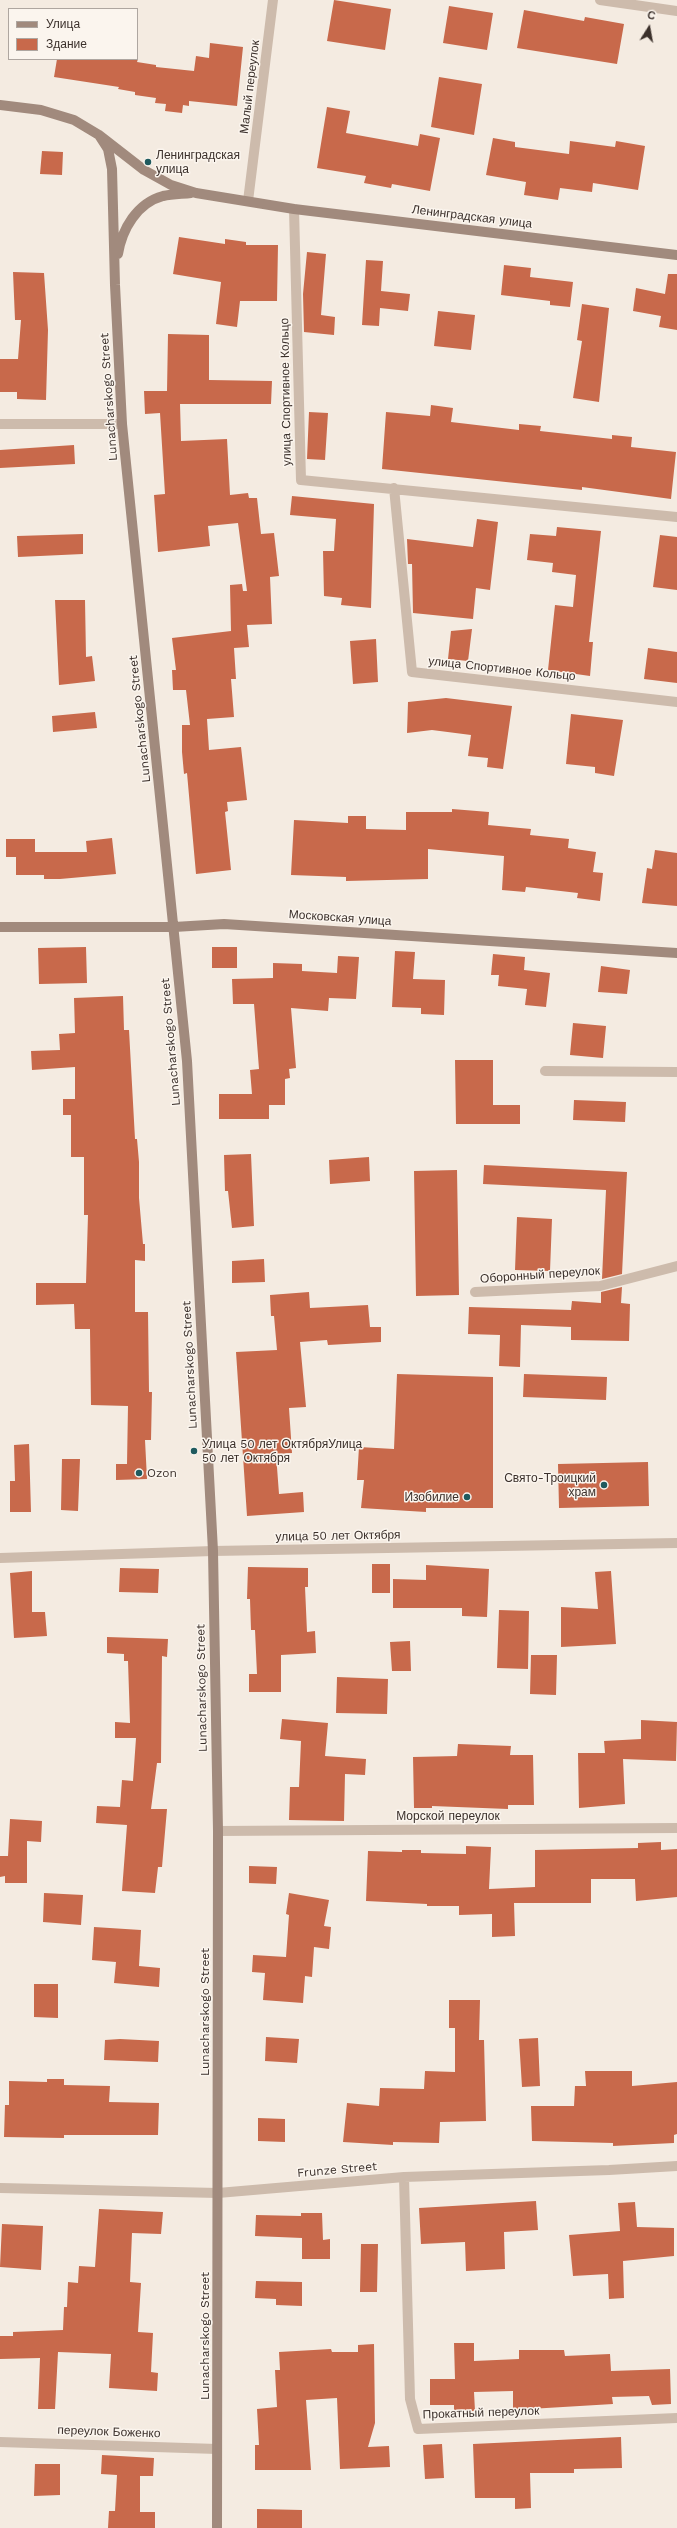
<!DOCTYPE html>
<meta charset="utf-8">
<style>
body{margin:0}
#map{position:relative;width:677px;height:2528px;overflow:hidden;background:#f4ebe1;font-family:"Work Sans",sans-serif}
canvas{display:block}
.legend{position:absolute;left:8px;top:8px;width:130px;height:52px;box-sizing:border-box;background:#fbf5ee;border:1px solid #aea6a0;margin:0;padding:5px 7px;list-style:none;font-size:12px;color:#3b302b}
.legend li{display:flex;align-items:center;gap:8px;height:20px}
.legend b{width:20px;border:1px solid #aea6a0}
.north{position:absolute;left:629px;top:8px;width:40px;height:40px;-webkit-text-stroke:3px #fbf5ee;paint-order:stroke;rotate:11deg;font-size:11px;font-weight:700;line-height:16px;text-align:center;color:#3b302b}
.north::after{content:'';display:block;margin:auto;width:14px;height:18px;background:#3b302b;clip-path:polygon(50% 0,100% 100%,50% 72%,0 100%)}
</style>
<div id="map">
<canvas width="677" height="2528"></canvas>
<ul class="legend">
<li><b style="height:5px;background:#a18a7d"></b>Улица</li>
<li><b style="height:11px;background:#c8694b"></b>Здание</li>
</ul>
<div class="north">С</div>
</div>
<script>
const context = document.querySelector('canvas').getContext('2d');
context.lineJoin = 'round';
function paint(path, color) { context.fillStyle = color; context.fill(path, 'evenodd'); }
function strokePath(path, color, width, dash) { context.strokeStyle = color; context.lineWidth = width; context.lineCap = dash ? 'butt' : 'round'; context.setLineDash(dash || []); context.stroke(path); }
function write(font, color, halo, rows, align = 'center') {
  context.font = font + ' "Work Sans",sans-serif'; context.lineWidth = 3; context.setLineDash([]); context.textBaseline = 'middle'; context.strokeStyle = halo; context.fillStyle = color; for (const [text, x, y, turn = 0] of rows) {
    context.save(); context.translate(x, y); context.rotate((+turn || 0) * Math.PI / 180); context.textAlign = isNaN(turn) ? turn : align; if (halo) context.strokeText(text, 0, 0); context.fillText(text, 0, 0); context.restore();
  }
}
paint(new Path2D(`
 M334,0L391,9L385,50L327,41Z
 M449,6L493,13L487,50L443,43Z
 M524,10L584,21L585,17L624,24L617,64L517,48Z
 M210,43L243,47L237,106L189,101V106L183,105L182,113L165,111L166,104L155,103L156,98L135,95V92L118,89L119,87L54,77L57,59H138L137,62L156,65V67L194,71L196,56L209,58Z
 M439,77L482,84L474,135L431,127Z
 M327,107L350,111L346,133L418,146L420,134L440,138L430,191L392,184L391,188L364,183L366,176L317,168Z
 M493,138L515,142V147L569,154L570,141L615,147L616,141L645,146L638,190L593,183L592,192L560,188L558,200L524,195L526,182L486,175Z
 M42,151L63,152L62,175L40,174Z
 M179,237L225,244V239L246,242V245H278L277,301H240L237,327L216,324L221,282L173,274Z
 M307,252L326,254L321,315L335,317L334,335L304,332L303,294Z
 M366,260L383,261L381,291L410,294L408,311L380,308L379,326L362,325Z
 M504,265L531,268L530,277L573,282L570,307L550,305V301L501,295Z
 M13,272L44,273L48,330L46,400L17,399V392H0V359H18L21,320H15Z
 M668,274H677V330L659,327L661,316L633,311L636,288L665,294Z
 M582,304L609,308L599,402L573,398L582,341L577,340Z
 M438,311L475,315L471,350L434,346Z
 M168,334L209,335V380L272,381L271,404H180L181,441L227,439L230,495L248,493L249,498H257L261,534L274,533L279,576L270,577L272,624L247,625L249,647L234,648L236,679H231L234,717L207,719L209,750L241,747L247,800L227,802L228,811L225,812L231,870L196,874L187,773L184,774L182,752V725H190L186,690H173L172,670H176L172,638L231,631L230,585L242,584L243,591H247L238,523L208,526L210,546L158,552L154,495L165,494L160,413L145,414L144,391H167Z
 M431,405L453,408L451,422L519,430V424L541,426L540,431L612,439V435L632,437L631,447L676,452L671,499L582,487V490L382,469L386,412L430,416Z
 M309,412L328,413L325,460L307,459Z
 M74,445L75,464L0,468V450Z
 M292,496L374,504L371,608L341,605L342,598L324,596L323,551H334L336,519L290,515Z
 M477,519L498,522L490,590L476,588L473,619L413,613L412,564H408L407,539L473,547Z
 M557,527L601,531L589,642H593L590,676L548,670L555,605L573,607L576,575L552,572L553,563L527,560L530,534L556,536Z
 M83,534V554L18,557L17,536Z
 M660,535L677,537V590L653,587Z
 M55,600H85L86,657L92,656L95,681L59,685Z
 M472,629L468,661L448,659L451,631Z
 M376,639L378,682L353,684L350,641Z
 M648,648L677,652V683L644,679Z
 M446,698L512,706L503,769L487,767L488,758L468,756L471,735L432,730L407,733L408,702Z
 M95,712L97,728L53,732L52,716Z
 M571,714L623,720L614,776L595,773V767L566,764Z
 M452,809L489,812L488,825L531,829L530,835L569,839L568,848L596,852L593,872L603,873L600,901L577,898L578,893L526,887L525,892L502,890L504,856L428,849V879L346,881V877L291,875L294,820L348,823V816H366V829L406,830V812H452Z
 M112,838L116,874L60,879H44V875H16V857H6V839H35V852H87L86,841Z
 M655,850L677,853V906L642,903L647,868L652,869Z
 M86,947L87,983L39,984L38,948Z
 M212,947H237V968H212Z
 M395,951L415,952L413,979L445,980L444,1015L421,1014V1008L392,1007Z
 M493,954L525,957L524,970L550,973L546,1007L525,1005L527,989L498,986L499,975H491Z
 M338,956L359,957L356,999L329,998L328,1011L291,1008L296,1068L289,1069L290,1078L285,1079V1105H269V1119H219V1094H252L250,1070L259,1069L254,1004H233L232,979L273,978V963L302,964V971L337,973Z
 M601,966L630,970L627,994L598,992Z
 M123,996L124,1030H129L135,1139H137L139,1162V1198L143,1244H145V1261L135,1260V1312H148L149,1392H152L151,1440H145L147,1479L116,1480V1464H127L128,1406L91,1405L90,1329H75L74,1304L36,1305V1283H86L88,1215H84V1157H71V1115H63V1099H75V1067L32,1070L31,1051L60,1050L59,1034L75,1033L74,998Z
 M573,1023L606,1026L603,1058L570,1055Z
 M455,1060H493V1105H520V1124H456Z
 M574,1100L626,1102L625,1122L573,1120Z
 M251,1154L254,1226L232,1228L228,1191H225L224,1155Z
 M369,1157L370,1181L330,1184L329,1160Z
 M484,1165L627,1172L622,1274L602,1279L606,1190L483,1184Z
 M457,1170L459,1295L416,1296L414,1171Z
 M517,1217L552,1219L550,1271L515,1270Z
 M264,1259L265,1282L232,1283V1261Z
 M622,1287L621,1303L630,1304L629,1341L571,1340V1327L521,1325L520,1367L499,1366L500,1335L468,1334L469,1307L571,1310L572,1301L601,1303V1292Z
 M309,1292L310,1308L368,1305L370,1327H381V1342L328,1345L327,1340L300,1342L306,1407L289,1408L292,1453L276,1454L279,1494L303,1492L304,1512L247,1516L236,1352L277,1350L274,1316H271L270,1295Z
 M397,1374L493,1377V1508H426V1512L361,1508L364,1480H357L359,1447L394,1449Z
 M524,1374L607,1377L606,1400L523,1397Z
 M29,1444L31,1512H10V1481H15L14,1445Z
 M62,1459H80L78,1511L61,1510Z
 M648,1462L649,1506L559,1508L558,1464Z
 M372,1564H390V1593H372Z
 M426,1565L489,1569L487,1617L462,1616V1608H393V1579L426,1580Z
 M248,1567L308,1568V1587H305L307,1632L315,1631L316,1653L281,1655V1692H249V1674H257L255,1630H251L250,1599H247Z
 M120,1568L159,1569L158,1593L119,1592Z
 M32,1571V1612H45L47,1636L14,1638L10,1573Z
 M611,1571L616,1644L561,1647V1607L598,1609L595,1572Z
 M499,1610L529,1611L528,1669L497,1668Z
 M107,1637L168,1639L167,1657L162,1656L161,1763H157L151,1809H167L162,1867H158L155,1893L122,1891L127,1825L96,1823L97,1806L120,1807L122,1780L133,1781L136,1738H115V1722L130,1723L128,1661H124V1654L107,1653Z
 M410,1641L411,1671H392L390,1642Z
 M531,1655H557L556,1695L530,1694Z
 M337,1677L388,1679L387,1714L336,1713Z
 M282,1719L328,1723L325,1756L366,1759L365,1775L345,1774L344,1821L289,1820L290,1787H299L301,1741L280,1739Z
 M641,1720L677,1722L676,1761L623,1759L625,1804L579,1808L578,1753H605L604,1741L641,1739Z
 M458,1744L511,1746L510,1755H533L534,1805H508V1809L432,1806V1808H414L413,1757L457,1756Z
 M10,1819L42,1821L41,1842L27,1841V1883H5V1876L0,1877V1856H8Z
 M661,1842V1850L677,1849V1897L636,1901L635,1879H591V1903H514L515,1936L492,1937V1914L459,1915V1906H427V1904L366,1901L368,1851L402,1852V1850H421V1853L466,1854V1846L491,1847L489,1889L535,1887V1850L638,1848V1843Z
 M249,1866L277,1867L276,1884L249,1883Z
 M44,1893L83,1895L81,1925L43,1922Z
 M289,1893L329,1900L324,1926L331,1927L329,1949L314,1947L312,1977L305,1976L303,2003L263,2000L265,1973L252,1972L253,1955L286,1957L289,1915L286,1914Z
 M94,1927L141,1930L139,1966L160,1968L159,1987L114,1983L116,1962L92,1960Z
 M34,1984H58V2018L34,2017Z
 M449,2000H480L479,2040H484L486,2121L440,2122L439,2143L393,2142V2145L343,2142L347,2103L379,2106L380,2088L424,2089L425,2071L455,2072V2028H449Z
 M266,2037L299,2039L297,2063L265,2061Z
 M538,2038L540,2086L522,2087L519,2039Z
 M120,2039L159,2041L158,2062L104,2060L105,2040Z
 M585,2071H632V2086L677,2082V2134L674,2135V2143L613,2146V2143L532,2141L531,2106H574L575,2086H586Z
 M47,2079H64V2085L110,2086L109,2102L159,2103L158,2135H64V2138L4,2137L5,2105H9V2081L47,2082Z
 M258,2118L285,2119V2142L258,2141Z
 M536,2201L538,2230L504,2232L505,2269L466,2271L465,2242L421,2244L419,2208Z
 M635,2202L637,2227L674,2228V2256L623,2261L624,2298L609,2299L608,2274L573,2276L569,2235L620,2231L618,2203Z
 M99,2209L163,2212L161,2234L132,2233L130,2282L141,2283L138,2332L153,2333L151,2372L158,2373L157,2391L109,2388L111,2354L58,2352L55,2409H38L40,2358L0,2359V2336H13V2332L63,2330L64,2307H67L68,2282L78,2283L79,2266L95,2267Z
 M301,2213H322L323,2240L330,2239V2259H302V2238L255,2236L256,2215L301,2216Z
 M2,2224L43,2226L41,2270L0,2267Z
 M361,2244H378L377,2292H360Z
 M256,2281L302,2282V2306L276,2305V2299L255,2298Z
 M454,2343H474V2361L519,2359V2350H564L565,2356L610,2354L611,2371L670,2369L671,2404L652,2405L649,2396L612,2397L613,2404L513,2410V2391L474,2392L475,2411H454V2405H430V2379H455Z
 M374,2344L375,2423L368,2447L389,2446L390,2467L340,2469L337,2398L306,2400L311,2470H255V2445H259L257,2409L277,2407L275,2370H280L279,2352L331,2349L332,2352H358V2345Z
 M621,2437L622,2468L574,2469V2473H530L531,2508L515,2509V2498H475L473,2444Z
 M442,2444L444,2478L425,2479L423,2445Z
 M102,2455L154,2458L153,2476H140V2512H155V2528H108L109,2511H115L117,2475L101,2474Z
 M35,2464H60V2495L34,2496Z
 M257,2509L302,2510V2528H257Z`), '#c8694b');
strokePath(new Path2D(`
 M600,0L677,11
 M248,201L273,0
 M294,209L301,480L677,517
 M0,424H122
 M394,488L412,672L677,702
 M545,1071L677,1072
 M475,1292L600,1286L677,1266
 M0,1558L213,1551L677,1543
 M218,1831L677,1828
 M404,2177L410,2399L418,2429L677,2418
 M0,2188L218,2193L404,2177L609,2170L677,2166
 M0,2442L217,2449`), '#cdbbac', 10);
strokePath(new Path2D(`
 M0,105L41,110L74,120L99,135L144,170L171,185L196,193L294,209L677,255
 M99,135L108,149L112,169L115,285L122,424L187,1061L213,1551L218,1831L217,2528
 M118,254C122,229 137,203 163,196C172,194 182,194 191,193
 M0,927H174L224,924L677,953`), '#a18a7d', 10);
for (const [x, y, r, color] of [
 [148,162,4,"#1f5a5e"],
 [194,1451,4,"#1f5a5e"],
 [139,1473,4,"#1f5a5e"],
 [604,1485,4,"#1f5a5e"],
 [467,1497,4,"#1f5a5e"]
]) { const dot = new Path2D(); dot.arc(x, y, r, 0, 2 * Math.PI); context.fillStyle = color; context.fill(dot); strokePath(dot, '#fbf5ee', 1.5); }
write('12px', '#3b302b', '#fbf5ee', [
 ["Малый переулок",250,87,-83],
 ["Ленинградская улица",472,217,7],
 ["улица Спортивное Кольцо",286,392,-91],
 ["Lunacharskogo Street",109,397,-94],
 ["улица Спортивное Кольцо",502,669,6],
 ["Lunacharskogo Street",140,719,-96],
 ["Московская улица",340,918,4],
 ["Lunacharskogo Street",171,1042,-95],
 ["Оборонный переулок",540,1275,-4],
 ["Lunacharskogo Street",190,1365,-93],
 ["улица 50 лет Октября",338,1536,-1],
 ["Lunacharskogo Street",202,1688,-91],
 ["Морской переулок",448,1816],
 ["Lunacharskogo Street",205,2012,-90],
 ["Frunze Street",337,2170,-5],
 ["Lunacharskogo Street",205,2336,-90],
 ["Прокатный переулок",481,2413,-2],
 ["переулок Боженко",109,2432,2]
]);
write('12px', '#3b302b', '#fbf5ee', [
 ["Ленинградская",156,155],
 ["улица",156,169],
 ["Улица 50 лет ОктябряУлица",202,1444],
 ["50 лет Октября",202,1458],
 ["Ozon",147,1473],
 ["Свято-Троицкий",596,1478,"right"],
 ["храм",596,1492,"right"],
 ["Изобилие",459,1497,"right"]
], 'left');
</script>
